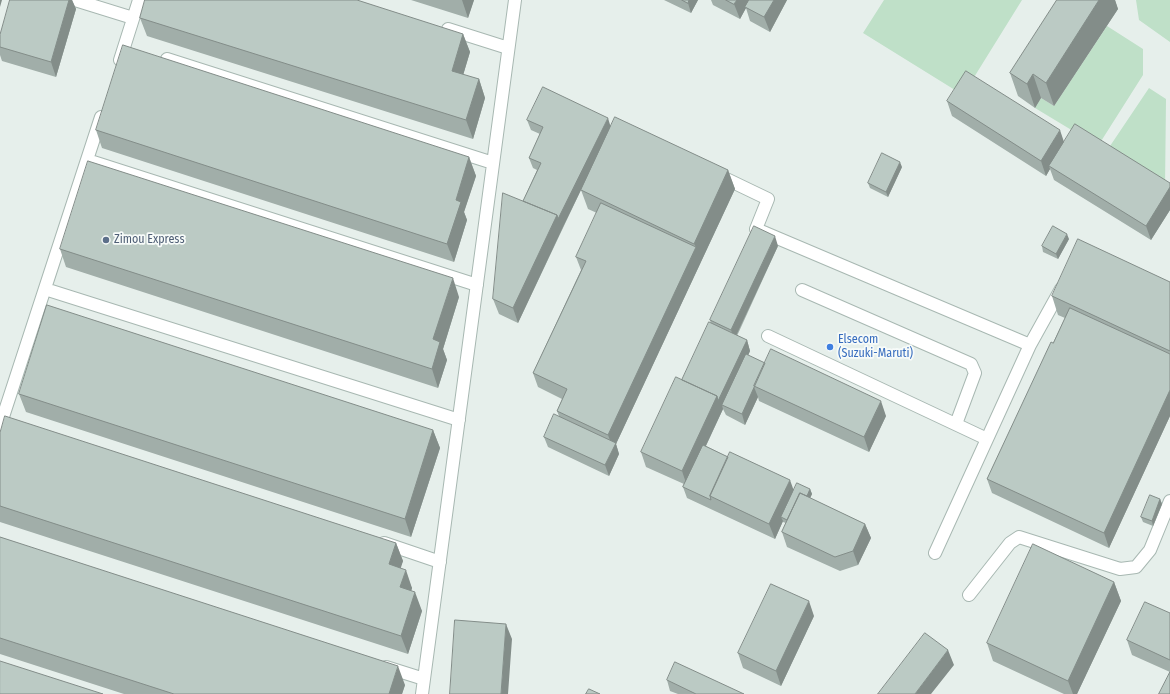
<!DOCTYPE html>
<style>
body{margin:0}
canvas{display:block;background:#e6efeb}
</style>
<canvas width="1170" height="694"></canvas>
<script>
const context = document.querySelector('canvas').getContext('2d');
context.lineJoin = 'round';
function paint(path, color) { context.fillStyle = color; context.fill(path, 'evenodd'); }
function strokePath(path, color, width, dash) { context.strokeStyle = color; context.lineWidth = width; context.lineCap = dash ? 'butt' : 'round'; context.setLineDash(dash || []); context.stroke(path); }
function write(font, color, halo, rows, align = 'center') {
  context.font = font + ' "Fira Sans Condensed",sans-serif'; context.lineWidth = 3.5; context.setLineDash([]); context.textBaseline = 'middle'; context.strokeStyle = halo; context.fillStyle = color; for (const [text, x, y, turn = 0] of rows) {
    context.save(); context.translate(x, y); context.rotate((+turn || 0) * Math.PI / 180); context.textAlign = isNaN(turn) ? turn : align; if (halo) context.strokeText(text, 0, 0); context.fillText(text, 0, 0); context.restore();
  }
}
paint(new Path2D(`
 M884,0H1022L963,95L863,33Z
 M1136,0H1170V42L1139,20Z
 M1107,26L1143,49V75L1098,146L1035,108L1041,98L1054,106Z
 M1149,88L1166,99L1165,189L1106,152Z`), '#bfe0c8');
const minor = new Path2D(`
 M75,0L133,18
 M448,29L508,48
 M167,59L493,163
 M120,60L139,0
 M87,160L477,285
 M718,175L768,199L756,229L1030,345
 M45,289L459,420
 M802,290L971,364L975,373L956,424
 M768,336L987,439
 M0,426L101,117
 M384,543L440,562
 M935,553L1030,345L1061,289
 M969,595L1010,543L1019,537L1120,569L1136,567L1150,550L1170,501
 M386,667L424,679
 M422,694L515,0`);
strokePath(minor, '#a8b8b2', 14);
strokePath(minor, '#fff', 12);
paint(new Path2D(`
 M69,0H72L76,9L56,77L2,61L0,55V35Z
 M411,0H474L468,18Z
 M664,0H698L691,13Z
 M711,0H787L770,32L750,21L746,8L740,19L713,5Z
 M1057,0H1115L1118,9L1054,106L1041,98L1035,108L1018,96L1010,73Z
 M140,18L463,34L470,52L463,75L479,79L485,98L473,139L147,36Z
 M947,101L1064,142L1170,183V210L1151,240L1054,180L1050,169L1046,176L952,116Z
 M527,120L611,126L728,170L735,189L616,444L619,454L609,476L548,447L544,437L559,416L557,411L562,399L538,387L533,373L581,270L576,257L597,213L588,209L581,190L518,323L499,314L493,299L523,201L537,170L533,168L529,158L540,134L531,130Z
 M96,130L469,157L476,176L464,212L467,220L454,262L102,148Z
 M902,167L888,197L870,188L868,183Z
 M1069,239L1058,259L1043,252L1042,246Z
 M778,246L737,336L747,340L750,351L748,356L886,416L869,452L759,401L758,397L745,425L726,415L723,409L706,446L794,491L810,489L812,494L810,498L865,524L871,538L858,565L840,571L787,547L782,532L786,523L783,522V521L775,539L687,498L683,487L684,484L646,467L641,452L682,380L711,324L710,320Z
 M60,249L459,297L443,349L447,360L438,388L66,267Z
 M1170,282V416L1109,548L992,493L987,479L1053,343L1065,318L1058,315L1052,296Z
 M19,394L433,430L440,448L411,537L26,412Z
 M0,433L396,543L403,561L400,568L412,588L411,591L422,611L408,654L0,522Z
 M1160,499L1162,504L1153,526L1143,522L1141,517Z
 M0,537L405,685L402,694H124L0,654Z
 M1114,582L1121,601L1077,694H1064L993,661L987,643Z
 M1170,613V694V672L1132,655L1127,640Z
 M814,616L781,686L743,668L738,653Z
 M667,680L744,694H678L670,691Z`), '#a1aea9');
paint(new Path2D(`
 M0,0H2L0,7Z
 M69,0H72L76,9L56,77L51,62Z
 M462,0H474L468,18Z
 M689,0H698L691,13L688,3Z
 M737,0H750L745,7L746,8L740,19L734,4Z
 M774,0H787L770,32L764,17Z
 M1099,0H1115L1118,9L1054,106L1046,83Z
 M463,34L470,52L459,89L452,71Z
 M1033,74L1041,98L1035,108L1027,84Z
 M479,79L485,98L473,139L466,120Z
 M608,118L611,128L562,229L518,323L513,308L557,215Z
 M1060,130L1065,145L1049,166L1050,169L1046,176L1041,161Z
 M469,157L476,176L464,212L467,220L454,262L447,244L456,200Z
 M900,162L902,167L888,197L886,192Z
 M728,170L735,189L616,444L619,454L609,476L605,465L613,449L608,435L696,247L694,244Z
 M1170,187V210L1151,240L1146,226Z
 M1067,234L1069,239L1058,259L1056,254Z
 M775,236L778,246L734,340L731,330Z
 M453,278L459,297L443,349L447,360L438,388L432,369L433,339Z
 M747,340L750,351L724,406L722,405L723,409L687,486L682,471L717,396Z
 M754,387L758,397L745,425L742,414Z
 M1170,390V416L1109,548L1104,533Z
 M881,401L886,416L869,452L864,437Z
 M433,430L440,448L411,537L405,519Z
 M790,480L795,494L781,517L783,521L775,539L769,524Z
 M810,489L812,494L796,528L794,523Z
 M1160,499L1162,504L1153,526L1152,521Z
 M865,524L871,538L858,565L853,551Z
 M396,543L403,561L396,583L389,564Z
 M406,570L412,588L407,606L400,587Z
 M1114,582L1121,601L1077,694H1073L1068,681Z
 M415,592L422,611L408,654L401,636Z
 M809,601L814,616L781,686L776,671Z
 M506,624L512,639L508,694H501Z
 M948,650L954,665L931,694H915Z
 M398,666L405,685L402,694H389Z`), '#838d89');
const building = new Path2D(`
 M10,0H69L51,62L0,47V35Z
 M145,0H357L463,34L452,71L479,79L466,120L140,18Z
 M682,0H689L688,3Z
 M726,0H737L734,4Z
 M749,0H774L764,17L745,7Z
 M1057,0H1099L1046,83L1033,74L1027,84L1010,73Z
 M123,45L469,157L456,200L461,202L447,244L96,130Z
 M966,71L1060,130L1041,161L947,101Z
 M543,87L608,118L558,219L557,215L523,201L541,163L529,158L543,127L527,120Z
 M615,117L728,170L694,244L581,190Z
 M1075,124L1170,183V187L1146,226L1049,166Z
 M882,153L900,162L886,192L868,183Z
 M88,161L453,278L433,339L440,342L432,369L60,249Z
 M503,193L557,215L513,308L493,299Z
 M601,203L696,247L608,435L557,411L567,389L533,373L586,261L576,257Z
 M754,226L775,236L731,330L710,320Z
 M1053,226L1067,234L1056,254L1042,246Z
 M1078,239L1170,282V351L1052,296Z
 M47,305L433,430L405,519L19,394Z
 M1070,308L1170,354V390L1104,533L987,479L1051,342L1053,343Z
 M709,322L747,340L718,401L717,396L682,380Z
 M771,349L881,401L864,437L754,386Z
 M746,354L765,363L742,414L722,405Z
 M676,377L717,396L682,471L641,452Z
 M554,414L616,443L605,465L544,437Z
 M5,416L396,543L389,564L406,570L400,587L415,592L401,636L0,506V433Z
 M703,445L728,457L710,496L711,500L683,487Z
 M730,452L790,480L769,524L710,496Z
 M797,483L810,489L807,496L800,493L787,520L781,517Z
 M800,493L865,524L853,551L835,557L782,532Z
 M1150,495L1160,499L1152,521L1141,517Z
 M0,537L398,666L389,694H174L0,638Z
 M1033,544L1114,582L1068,681L987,643Z
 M771,584L809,601L776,671L738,653Z
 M1145,602L1170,613V660L1127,640Z
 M455,620L506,624L501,694H450Z
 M925,633L948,650L915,694H878Z
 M0,661L103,694H0Z
 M675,662L744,694H696L667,680Z
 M1170,672V694H1159Z
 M589,689L600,694H586Z`);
paint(building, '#bbcac4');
strokePath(building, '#838d89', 1);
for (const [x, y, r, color] of [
 [106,240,4,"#5c6f8a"],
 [830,347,4,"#3f7fe0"]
]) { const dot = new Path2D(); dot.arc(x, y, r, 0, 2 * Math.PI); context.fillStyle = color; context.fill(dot); strokePath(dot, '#f7fbf9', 1.5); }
write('12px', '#4e5e75', '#f7fbf9', [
 ["Zimou Express",114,240]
], 'left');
write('12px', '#366cbe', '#f7fbf9', [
 ["Elsecom",838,340],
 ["(Suzuki-Maruti)",838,354]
], 'left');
</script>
